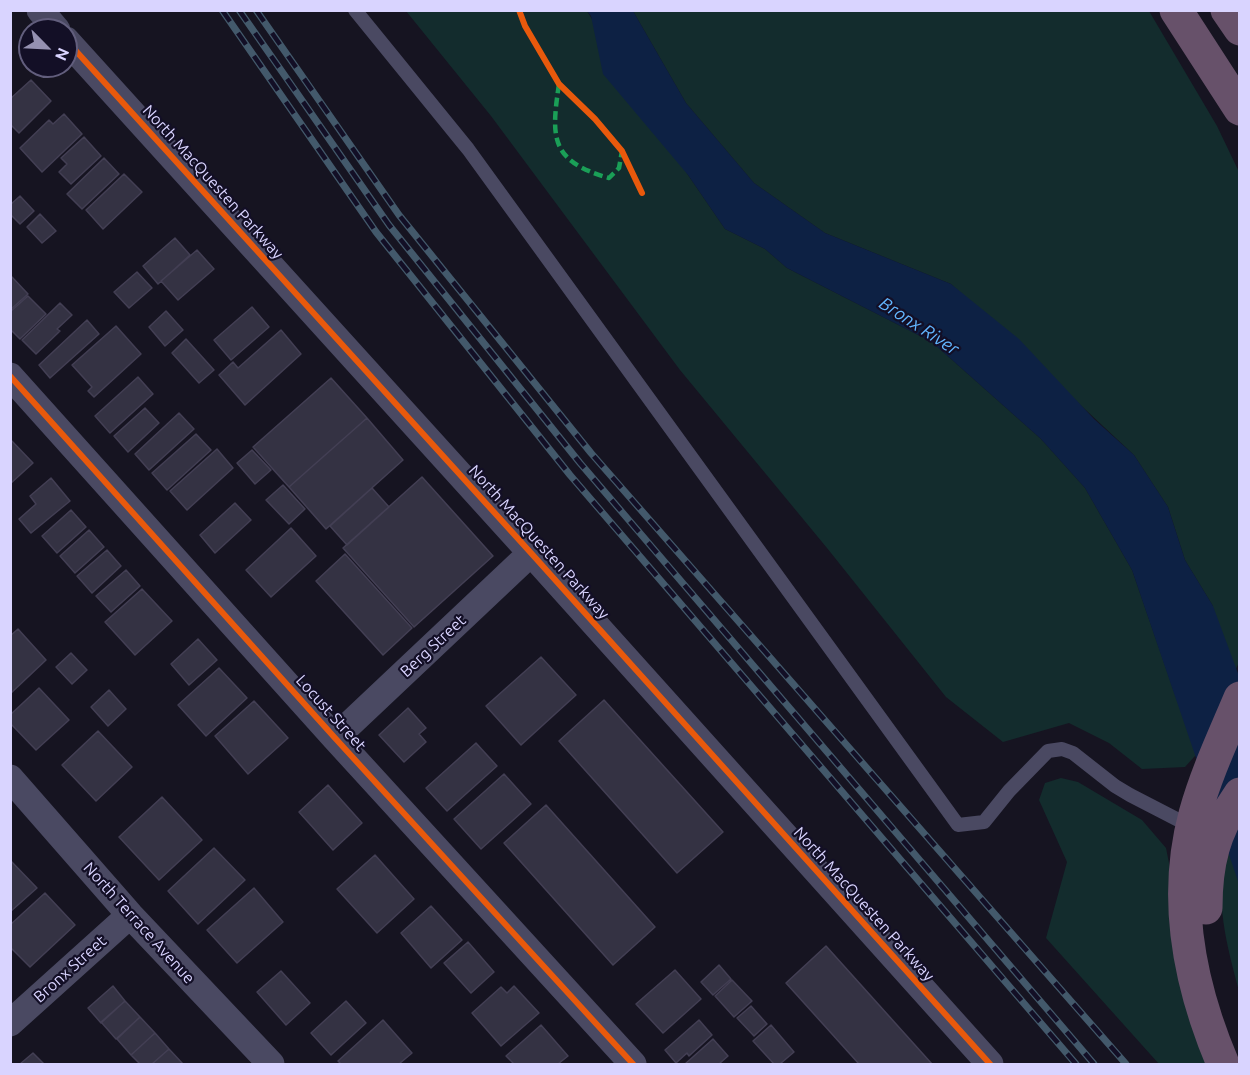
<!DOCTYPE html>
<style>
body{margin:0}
#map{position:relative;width:1250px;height:1075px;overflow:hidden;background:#161421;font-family:Ubuntu,sans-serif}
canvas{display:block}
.frame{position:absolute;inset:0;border:12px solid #d9d4ff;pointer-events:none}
.north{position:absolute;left:18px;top:18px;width:60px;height:60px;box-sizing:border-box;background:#130f26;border:2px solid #625e7d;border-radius:50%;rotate:114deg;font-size:16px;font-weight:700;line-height:24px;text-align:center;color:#d9d4ff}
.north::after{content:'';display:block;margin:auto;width:21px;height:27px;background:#9591b1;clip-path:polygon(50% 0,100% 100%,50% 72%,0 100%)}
</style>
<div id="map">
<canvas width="1250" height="1075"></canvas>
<div class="frame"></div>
<div class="north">N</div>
</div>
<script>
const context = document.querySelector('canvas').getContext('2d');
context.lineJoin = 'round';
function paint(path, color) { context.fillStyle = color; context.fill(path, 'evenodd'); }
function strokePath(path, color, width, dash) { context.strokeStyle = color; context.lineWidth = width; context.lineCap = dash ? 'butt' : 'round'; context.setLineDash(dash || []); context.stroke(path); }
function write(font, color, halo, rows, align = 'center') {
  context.font = font + ' Ubuntu,sans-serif'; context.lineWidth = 4.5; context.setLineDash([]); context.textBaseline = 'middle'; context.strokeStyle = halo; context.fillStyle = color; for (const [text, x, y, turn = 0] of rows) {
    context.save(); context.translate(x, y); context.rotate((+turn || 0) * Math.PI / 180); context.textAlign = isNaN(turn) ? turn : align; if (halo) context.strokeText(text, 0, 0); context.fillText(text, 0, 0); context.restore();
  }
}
paint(new Path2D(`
 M406,11H587L688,175L725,229L765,249L787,268L932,342L1041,439L1085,488L1132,570L1178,703L1213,606L1185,560L1168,507L1134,455L951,284L825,233L754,183L686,103L633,11H1149L1217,126L1240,174L1239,662L1204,746L1185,767L1142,769L1109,743L1069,723L1003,742L946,697L827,548L680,370L491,116Z
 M1061,778L1078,782L1142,820L1166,848L1209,1064H1159L1046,938L1067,862L1039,800L1045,783Z
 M1239,817V991C1227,946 1214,899 1226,852C1229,840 1235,828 1239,817Z`), '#132c2d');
paint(new Path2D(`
 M587,11H633L686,103L754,183L825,233L951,284L1019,339L1094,419L1134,455L1168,507L1185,560L1213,606L1239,676V884L1132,570L1085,488L1041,439L932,342L787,268L765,249L725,229L688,175L603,74L591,16Z`), '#0d2144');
const building = new Path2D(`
 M31,80L51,101L19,133L10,124V99Z
 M64,114L82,134L42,172L20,148L49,120L53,124Z
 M84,137L101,156L71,184L59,172L67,164L61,158Z
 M104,158L119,174L82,209L67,194Z
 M124,174L142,192L103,229L86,210Z
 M20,196L34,211L20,224L10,214V205Z
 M40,214L56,231L42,243L27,227Z
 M175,238L190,255L158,284L143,266Z
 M197,250L214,269L178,300L161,281Z
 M137,272L152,288L129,308L114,292Z
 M12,277L28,294L10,310V279Z
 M28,296L46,314L20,339L10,329V312Z
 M60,303L72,315L57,329L60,331L36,354L22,340Z
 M252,307L269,327L231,360L214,340Z
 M166,311L183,330L165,346L149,327Z
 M87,320L99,334L50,378L39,365Z
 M116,326L141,354L94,397L88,391L92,387L72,365Z
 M281,330L301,354L245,405L219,375L233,362L238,368Z
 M186,339L214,370L199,383L172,353Z
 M138,377L153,394L110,433L95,416Z
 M331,378L367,418L289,487L253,447Z
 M145,408L159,423L128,452L114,436Z
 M179,413L194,429L149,470L135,454Z
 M367,418L403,460L326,529L289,487Z
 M196,434L211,450L167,490L152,473Z
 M10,439L33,463L10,484Z
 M217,449L233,468L187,510L170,491Z
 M252,450L271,470L255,484L237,463Z
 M422,477L493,556L414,627L343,548Z
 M51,478L70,501L31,533L19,519L36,504L30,496Z
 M283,485L305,509L289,524L266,500Z
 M372,488L389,507L347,545L330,526Z
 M235,503L251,520L215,553L200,535Z
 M71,510L86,527L57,553L42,536Z
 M291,528L316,556L271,597L246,570Z
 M89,530L104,547L75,573L60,556Z
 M107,550L121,566L92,593L77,576Z
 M345,554L412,628L383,655L316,581Z
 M126,570L140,586L111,612L96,596Z
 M142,589L172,621L135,655L105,622Z
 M18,629L46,660L10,694V636Z
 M198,639L217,660L189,685L171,664Z
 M71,653L87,670L72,684L56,667Z
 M541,657L576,695L521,745L486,706Z
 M219,668L247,698L206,736L178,705Z
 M39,688L69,720L36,750L10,723V715Z
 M109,690L126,709L108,726L91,707Z
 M604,700L723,832L677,873L559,741Z
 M254,701L288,738L248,774L215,736Z
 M408,708L426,728L419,734L426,742L404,762L379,735Z
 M98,731L132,767L96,801L62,765Z
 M476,743L497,766L447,811L426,788Z
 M504,774L531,804L481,849L454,819Z
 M328,785L362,823L333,850L299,812Z
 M162,797L202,840L159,880L119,837Z
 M546,805L655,927L613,965L504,843Z
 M214,848L245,880L198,924L168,891Z
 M375,855L414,899L377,933L337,889Z
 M10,860L37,888L10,912Z
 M254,888L283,922L237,963L207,930Z
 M45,893L75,925L30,967L10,947V925Z
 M431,906L462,940L431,968L401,933Z
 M468,942L494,972L471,993L444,963Z
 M826,946L932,1064H859L786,983Z
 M719,965L731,979L713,995L701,982Z
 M675,970L701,999L663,1033L636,1004Z
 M281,971L310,1003L286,1025L257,992Z
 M732,980L752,1001L734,1017L715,996Z
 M113,986L125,1001L101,1023L88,1008Z
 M514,986L539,1013L501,1046L472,1013L501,987L507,993Z
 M125,1001L140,1017L116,1039L101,1022Z
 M346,1001L366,1023L331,1055L311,1033Z
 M751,1006L767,1024L754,1036L737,1018Z
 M140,1017L155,1033L131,1055L117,1039Z
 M383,1020L412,1053L399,1064H341L338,1061Z
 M699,1020L712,1035L689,1056L687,1053L676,1063L665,1050Z
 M541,1025L568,1056L558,1064H514L506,1056Z
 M771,1025L794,1052L780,1064H774L753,1041Z
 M155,1033L169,1049L152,1064H140L131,1055Z
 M713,1039L728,1056L719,1064H685Z
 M169,1049L183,1064H152Z
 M33,1053L44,1064H20Z`);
paint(building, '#343243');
strokePath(building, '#433f54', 1.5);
strokePath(new Path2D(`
 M355,10L468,149L958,825L984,822L1009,791L1048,751L1062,749L1073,753L1115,786L1130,795L1192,827`), '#4a4962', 14);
strokePath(new Path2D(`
 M40,10L57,30
 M66,40L531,553L990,1064
 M10,376L335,738L633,1064
 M335,738L531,553
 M10,778L130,915L271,1064
 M10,1023L130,915`), '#4a4962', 27);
strokePath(new Path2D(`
 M1176,10L1240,109
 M1227,10L1240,29
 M1206,908C1206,863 1214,831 1240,794
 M1223,1064C1189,984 1172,899 1195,814C1206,774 1224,736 1240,698`), '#67516a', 33);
const rail = new Path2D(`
 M222,10L376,232L570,475L1076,1064
 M239,10L389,225L580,463L1094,1064
 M256,10L399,215L591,453L1126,1064`);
strokePath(rail, '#43596b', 7);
strokePath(rail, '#130f26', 4.5, [14]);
strokePath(new Path2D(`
 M559,84C551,138 550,161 609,178L619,168L622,151`), '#1a9f57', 4.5, [9, 4.5]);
strokePath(new Path2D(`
 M519,10L525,26L559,84L595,119L622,151L642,193
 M66,40L531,553L990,1064
 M10,376L335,738L633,1064`), '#e8590c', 6);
write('16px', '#d9d4ff', '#130f26', [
 ["North MacQuesten Parkway",213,182,48],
 ["North MacQuesten Parkway",539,542,48],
 ["Berg Street",433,646,-43],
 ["Locust Street",331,713,48],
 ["North MacQuesten Parkway",864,904,48],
 ["North Terrace Avenue",139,923,48],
 ["Bronx Street",70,969,-42]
]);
write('italic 18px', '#62b6ff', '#130f26', [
 ["Bronx River",919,326,33]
]);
</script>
